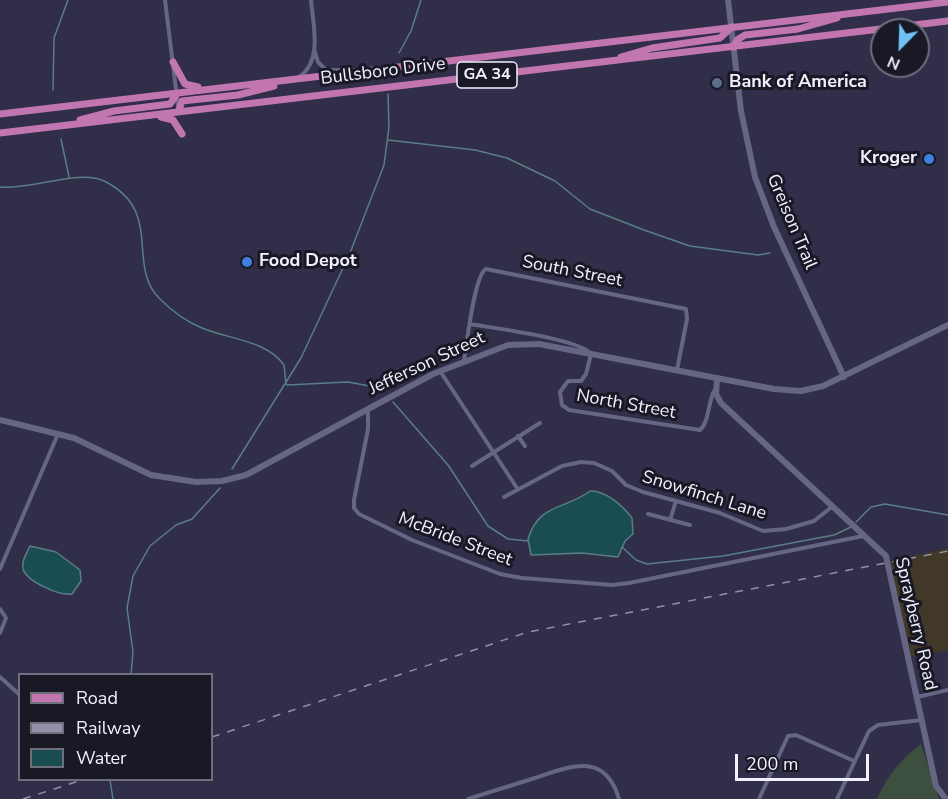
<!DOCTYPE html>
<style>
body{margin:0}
#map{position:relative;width:948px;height:799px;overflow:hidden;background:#302e49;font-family:"Nunito Sans",sans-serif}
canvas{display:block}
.legend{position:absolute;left:18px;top:673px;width:195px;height:108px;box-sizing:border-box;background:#191825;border:2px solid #6f6e7c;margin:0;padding:8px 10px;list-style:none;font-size:18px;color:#f0f0fe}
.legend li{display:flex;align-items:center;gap:12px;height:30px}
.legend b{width:30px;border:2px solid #6f6e7c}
.north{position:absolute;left:870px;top:18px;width:60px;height:60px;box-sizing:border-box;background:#191825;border:2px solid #6f6e7c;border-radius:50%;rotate:203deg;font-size:16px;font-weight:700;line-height:24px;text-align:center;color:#f0f0fe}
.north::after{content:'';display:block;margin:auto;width:21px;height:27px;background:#70c1f4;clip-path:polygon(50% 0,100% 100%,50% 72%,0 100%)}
.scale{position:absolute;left:735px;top:754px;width:134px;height:27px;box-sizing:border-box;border:3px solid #f0f0fe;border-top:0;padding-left:8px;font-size:18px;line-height:21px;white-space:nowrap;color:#f0f0fe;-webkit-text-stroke:4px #191825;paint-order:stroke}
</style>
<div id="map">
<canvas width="948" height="799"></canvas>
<ul class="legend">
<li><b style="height:8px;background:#c276af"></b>Road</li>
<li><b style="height:8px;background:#9291a6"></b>Railway</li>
<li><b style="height:16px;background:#194d51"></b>Water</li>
</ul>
<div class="north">N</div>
<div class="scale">200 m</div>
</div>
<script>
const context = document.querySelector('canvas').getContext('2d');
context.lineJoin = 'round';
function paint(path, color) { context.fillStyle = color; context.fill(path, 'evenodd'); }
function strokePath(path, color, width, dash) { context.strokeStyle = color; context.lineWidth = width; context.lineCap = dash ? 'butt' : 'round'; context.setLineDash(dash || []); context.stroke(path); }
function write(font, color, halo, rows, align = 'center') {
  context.font = font + ' "Nunito Sans",sans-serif'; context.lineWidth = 6; context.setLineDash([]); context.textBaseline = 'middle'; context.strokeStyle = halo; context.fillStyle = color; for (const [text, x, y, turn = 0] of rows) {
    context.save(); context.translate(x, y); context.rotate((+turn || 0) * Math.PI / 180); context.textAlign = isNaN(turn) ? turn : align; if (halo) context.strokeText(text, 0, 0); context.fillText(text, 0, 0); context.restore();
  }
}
paint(new Path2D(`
 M948,548V650L906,658L888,562Z`), '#413827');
paint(new Path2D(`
 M921,744L939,799H877C887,776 901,759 921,744Z`), '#3d503f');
const water = new Path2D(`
 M590,491C605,490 623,506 632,518L633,534L625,541L618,557L582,553L531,555L528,539C539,503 565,510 590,491Z
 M30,546L56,552L80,570L81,581L72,594C60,596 27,582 23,569C21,561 27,553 30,546Z`);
paint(water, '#194d51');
strokePath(water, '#5a7e85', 1.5);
strokePath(new Path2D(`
 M399,53L411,31L421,0
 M53,90L54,38L68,0
 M61,139L69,177
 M388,140L475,150L507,158L555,181L590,209L644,230L690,246L758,255L770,253
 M0,187C31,190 80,169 104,181C165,211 125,265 160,299C171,310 187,322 202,328C228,339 266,340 284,365L286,384
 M287,385L348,382L386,389
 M393,402L448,465L488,526L508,539L528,541
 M232,469L301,358L350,253L384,165L389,127L388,94
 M856,522L871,507L885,504L948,515
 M622,547L636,560L647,564L723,556L834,535L851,527
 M131,674L133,652L127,608L133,576L150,546L176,525L192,519L220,488
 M110,780L113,799`), '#5a7e85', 1.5);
strokePath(new Path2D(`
 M165,0L178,106
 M315,52L318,62L326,70H354
 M299,77C323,61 313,25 311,0
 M470,324C493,328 580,339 591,354L586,374L581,381H568L560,392L562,405L569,410L700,430C709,422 708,403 714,391
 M464,361C467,344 474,275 486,269L686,309L687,319L677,370
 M440,371L517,488
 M368,409V429L354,500V508L359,514L412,540L500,574L522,578L612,585L629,583L863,536
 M518,436L525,446
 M472,466L540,423
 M504,497L562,466L581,462L594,463L612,471L626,485L643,492L720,513L763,531L786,529L814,521L833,506
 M648,514L690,525
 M670,520L676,501
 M0,569L58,434
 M0,609L6,618L0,633
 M0,677L20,695
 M917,697L948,690
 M468,799C491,792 513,785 535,778C571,766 605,751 619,799
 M759,799L788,736L796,735L854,761
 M837,799L869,731L878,725L921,720`), '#666584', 4);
strokePath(new Path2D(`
 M728,0L741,111L755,177L774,227L844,377
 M717,379L716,394L721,403L886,556L936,786L946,799
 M0,420L74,438L151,475L196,482L222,481L246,475L433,374L508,345L539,344L774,389L801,391L823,386L948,325`), '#666584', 6);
strokePath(new Path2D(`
 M734,47L737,40L745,35L798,29L837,18
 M621,57L652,48L720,38L732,27
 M173,62L185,84L198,87
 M179,110L182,101L238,95L274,86
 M0,114L948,2
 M161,117L173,120L182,134
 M80,120L114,111L170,104L177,94
 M0,133L948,21`), '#c276af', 7);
strokePath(new Path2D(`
 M212,737L528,632L948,551
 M23,799L82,780`), '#9291a6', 1.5, [8, 8]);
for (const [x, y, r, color] of [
 [717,83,6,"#5c6f8a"],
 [929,159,6,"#3f7fe0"],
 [247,262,6,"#3f7fe0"]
]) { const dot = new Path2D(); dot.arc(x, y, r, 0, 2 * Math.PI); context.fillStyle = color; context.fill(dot); strokePath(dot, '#191825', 2); }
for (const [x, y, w] of [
 [487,75,60]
]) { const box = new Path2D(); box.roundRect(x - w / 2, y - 13, w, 26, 4.5); context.fillStyle = '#191825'; context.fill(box); strokePath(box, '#f0f0fe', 1.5); }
write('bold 16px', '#f0f0fe', null, [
 ["GA 34",487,75]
]);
write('18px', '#f0f0fe', '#191825', [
 ["Bullsboro Drive",383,72,-7],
 ["Greison Trail",791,222,67],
 ["South Street",572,272,11],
 ["Jefferson Street",427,364,-25],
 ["North Street",626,405,10],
 ["Snowfinch Lane",704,496,17],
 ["McBride Street",455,540,21],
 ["Sprayberry Road",915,624,77]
]);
write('bold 18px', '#f0f0fe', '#191825', [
 ["Bank of America",729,83],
 ["Kroger",917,159,"right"],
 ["Food Depot",259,262]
], 'left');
</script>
